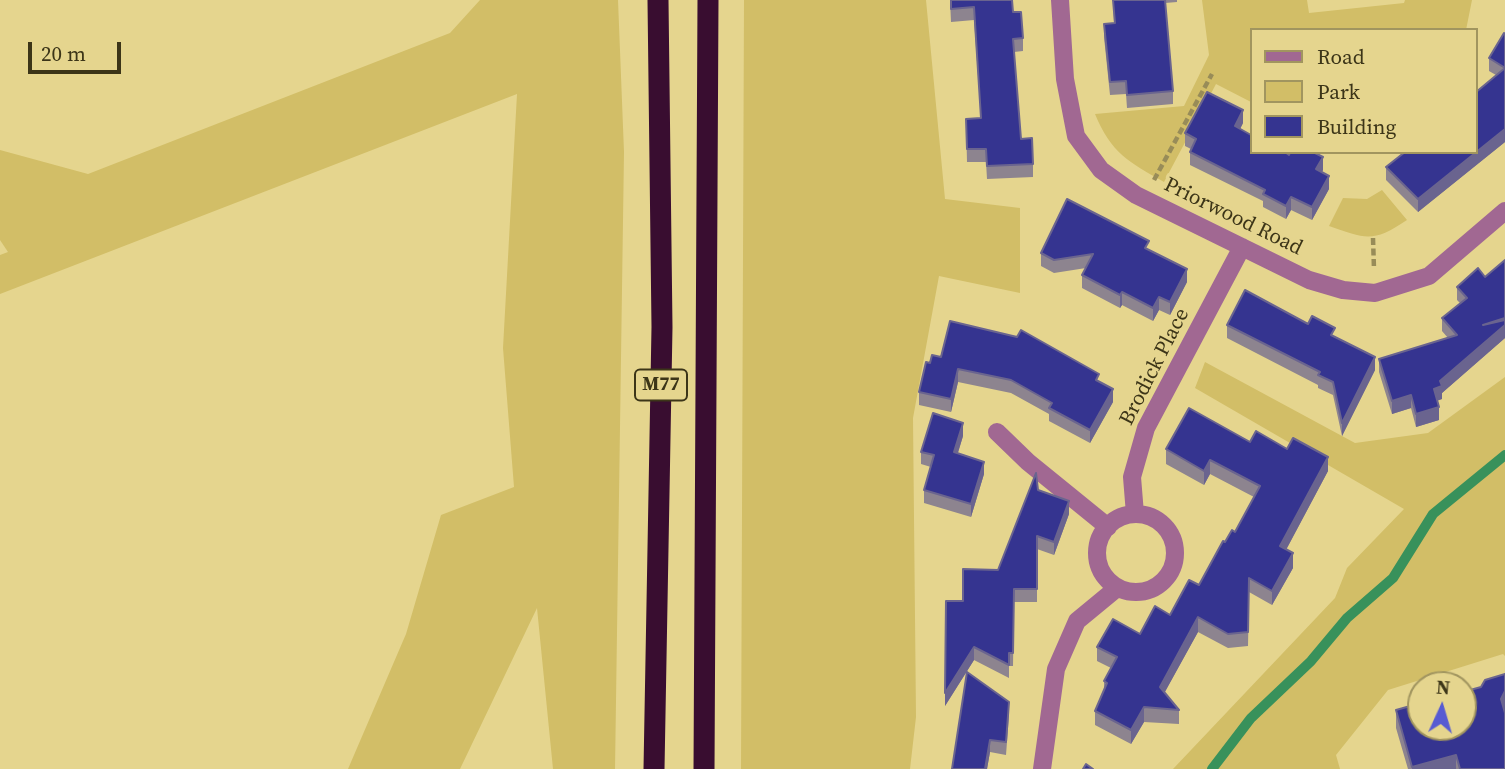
<!DOCTYPE html>
<style>
body{margin:0}
#map{position:relative;width:1505px;height:769px;overflow:hidden;background:#e5d58e;font-family:"Source Serif 4",serif}
canvas{display:block}
.legend{position:absolute;left:1250px;top:28px;width:228px;height:126px;box-sizing:border-box;background:#e5d58e;border:2px solid #a1955f;margin:0;padding:9px 12px;list-style:none;font-size:21px;color:#3c3518}
.legend li{display:flex;align-items:center;gap:14px;height:35px}
.legend b{width:35px;border:2px solid #a1955f}
.north{position:absolute;left:1407px;top:671px;width:70px;height:70px;box-sizing:border-box;background:#e5d58e;border:2px solid #a1955f;border-radius:50%;rotate:4deg;font-size:19px;font-weight:700;line-height:28px;text-align:center;color:#3c3518}
.north::after{content:'';display:block;margin:auto;width:24px;height:32px;background:#575bd2;clip-path:polygon(50% 0,100% 100%,50% 72%,0 100%)}
.scale{position:absolute;left:28px;top:42px;width:93px;height:32px;box-sizing:border-box;border:4px solid #3c3518;border-top:0;padding-left:9px;font-size:21px;line-height:24px;white-space:nowrap;color:#3c3518;-webkit-text-stroke:5px #e5d58e;paint-order:stroke}
</style>
<div id="map">
<canvas width="1505" height="769"></canvas>
<ul class="legend">
<li><b style="height:9px;background:#a16892"></b>Road</li>
<li><b style="height:19px;background:#d2be67"></b>Park</li>
<li><b style="height:19px;background:#353490"></b>Building</li>
</ul>
<div class="north">N</div>
<div class="scale">20 m</div>
</div>
<script>
const context = document.querySelector('canvas').getContext('2d');
context.lineJoin = 'round';
function paint(path, color) { context.fillStyle = color; context.fill(path, 'evenodd'); }
function strokePath(path, color, width, dash) { context.strokeStyle = color; context.lineWidth = width; context.lineCap = dash ? 'butt' : 'round'; context.setLineDash(dash || []); context.stroke(path); }
function write(font, color, halo, rows, align = 'center') {
  context.font = font + ' "Source Serif 4",serif'; context.lineWidth = 7; context.setLineDash([]); context.textBaseline = 'middle'; context.strokeStyle = halo; context.fillStyle = color; for (const [text, x, y, turn = 0] of rows) {
    context.save(); context.translate(x, y); context.rotate((+turn || 0) * Math.PI / 180); context.textAlign = isNaN(turn) ? turn : align; if (halo) context.strokeText(text, 0, 0); context.fillText(text, 0, 0); context.restore();
  }
}
paint(new Path2D(`
 M480,0H618L624,152L615,769H553L537,608L460,769H348L406,634L441,515L514,487L503,348L517,94L0,294V255L8,252L0,240V150L88,174L450,33Z
 M744,0H926L945,199L1020,208V293L939,276L913,418L916,717L910,769H741Z
 M1202,0H1307L1309,13L1404,3L1405,0H1472L1466,30H1251V102L1216,84L1164,182C1129,162 1111,153 1095,114L1184,106L1209,55Z
 M1382,190L1407,220C1373,243 1366,239 1329,226L1343,198L1367,199Z
 M1205,362L1355,443L1428,433L1505,377V656L1503,654L1388,690L1336,755L1340,769H1173L1335,598L1347,568L1404,509L1195,388Z`), '#d2be67');
strokePath(new Path2D(`
 M1212,769L1251,718L1311,661L1347,618L1393,578L1433,514L1505,455`), '#38915b', 10);
strokePath(new Path2D(`
 M1154,180L1212,74
 M1373,238L1374,269`), '#988c58', 4.5, [7, 3.5]);
strokePath(new Path2D(`
 M1060,0L1065,79L1076,136L1101,170L1136,195L1309,280L1343,290L1375,293L1429,276L1505,211
 M997,432L1028,462L1108,527
 M1135,514L1132,477L1146,428L1242,247
 M1097 553a39 39 0 1 1 78 0a39 39 0 1 1-78 0Z
 M1042,769L1056,669L1077,621L1117,588`), '#a16892', 18);
strokePath(new Path2D(`
 M654,769L662,327L658,0
 M704,769L708,0`), '#390d30', 21);
paint(new Path2D(`
 M950,0H1012L1013,12L1023,38V51L1014,52L1021,139L1033,164V177L987,179L986,162H967L966,119L981,118L974,20L951,22Z
 M1113,0H1177V2L1165,3L1173,91V104L1127,108L1126,94L1110,95L1104,37V24L1114,23Z
 M1505,34V142L1418,212L1386,180V167L1496,75L1489,71V58Z
 M1243,123L1240,129L1251,152L1323,170L1322,172L1329,189L1312,220L1291,210L1286,219L1263,207V201L1190,165V152L1191,149L1185,146V133Z
 M1149,250L1187,282L1170,315L1159,310L1153,321L1122,305L1120,308L1082,288V275L1086,268L1054,273L1041,266V253Z
 M1505,260V338L1442,393V399L1437,400L1439,420L1416,427L1411,408L1392,414L1379,372V359L1448,338L1442,331V318L1460,303L1457,300V287L1485,277Z
 M1308,324L1335,337L1375,370L1342,436L1333,395L1318,388V385L1227,338V325Z
 M941,357L1099,382L1113,402L1090,443L1049,421V414L1011,393L958,382L951,412L919,405V392L930,363Z
 M963,436L958,453L984,474L971,517L924,503V490L931,467L921,464V452Z
 M1250,442L1328,471L1286,550L1293,568L1272,605L1249,592L1248,646L1228,648L1198,632L1164,693L1179,710V724L1144,722L1131,744L1095,725V711L1104,692V681L1111,668L1097,661V647L1140,634L1170,615L1199,585L1225,542L1235,532L1254,497L1210,474L1204,485L1166,464V449Z
 M1038,490L1069,514L1054,555L1037,549V602H1014L1013,666H1009V678L974,660L945,706L963,601L998,570Z
 M1505,674V769H1408L1396,728V710L1481,687Z
 M1009,715L1006,755L990,752L987,769H952Z`), '#8d848f');
paint(new Path2D(`
 M1243,110V123L1235,139V126Z
 M1505,129V142L1418,212V199Z
 M1323,157V170L1316,182V169Z
 M1329,176V189L1312,220V207Z
 M1291,197V210L1286,219V206Z
 M1187,269V282L1170,315V302Z
 M1122,292V305L1120,308V295Z
 M1159,297V310L1153,321V308Z
 M1505,318V338L1442,393V399L1434,402V389L1440,381L1483,325Z
 M1375,357V370L1342,436V423Z
 M958,369V382L951,412V399Z
 M1113,389V402L1090,443V430Z
 M1411,395V408L1392,414V401Z
 M1439,407V420L1416,427V414Z
 M963,423V436L954,465V452Z
 M1328,457V471L1280,561V546Z
 M1210,460V474L1204,485V471Z
 M984,462V474L971,517V504Z
 M1069,501V514L1054,555V542Z
 M1293,553V568L1272,605V591Z
 M1198,617V632L1160,701V687Z
 M974,647V660L945,706V693Z
 M1505,691V710L1501,717V699Z
 M1144,707V722L1131,744V730Z
 M990,740V752L987,769H985Z
 M1456,755V769H1412V767Z`), '#6a648f');
const building = new Path2D(`
 M951,0H1012L1013,12H1021L1023,38L1013,39L1021,139L1032,138L1033,164L987,166L986,149H967L966,119L981,118L974,7L951,9Z
 M1113,0H1165L1173,91L1127,95L1126,81L1110,82L1104,24L1115,23Z
 M1504,33L1505,34V68L1489,58Z
 M1505,68V129L1418,199L1386,167L1405,152H1475V93Z
 M1207,92L1243,110L1235,126L1251,135V152H1285L1289,155L1290,152H1313L1323,157L1316,169L1329,176L1312,207L1291,197L1286,206L1263,194L1265,190L1190,152L1196,139L1185,133Z
 M1067,199L1149,241L1145,248L1187,269L1170,302L1159,297L1153,308L1122,292L1120,295L1082,275L1093,254L1054,260L1041,253Z
 M1505,260V318L1483,325L1505,320V325L1440,381L1442,386L1434,389L1439,407L1416,414L1411,395L1392,401L1379,359L1457,335L1442,318L1467,298L1457,287L1478,268L1485,277Z
 M1245,290L1308,324L1312,316L1335,328L1331,335L1375,357L1342,423L1333,382L1318,375L1320,372L1227,325Z
 M950,321L1017,337L1021,330L1099,374L1096,380L1113,389L1090,430L1049,408L1052,403L1011,380L958,369L951,399L919,392L926,362L930,363L932,355L941,357Z
 M1189,408L1250,442L1256,431L1287,449L1293,438L1328,457L1280,546L1293,553L1272,591L1249,578L1248,632L1228,634L1198,617L1160,687L1179,710L1144,707L1131,730L1095,711L1107,683L1104,681L1117,657L1097,647L1113,619L1140,634L1155,606L1170,615L1189,580L1199,585L1223,541L1225,542L1232,530L1235,532L1260,486L1210,460L1204,471L1166,449Z
 M933,413L963,423L954,452L984,462L971,504L924,490L934,455L921,452Z
 M1036,473L1038,490L1069,501L1054,542L1037,536V589H1014L1013,653H1009V665L974,647L945,693L946,601H963V569L998,570Z
 M967,672L1009,702L1006,742L990,740L985,769H952Z
 M1505,674V691L1501,699L1505,713V769H1460L1456,755L1412,767L1396,710L1421,703V727H1463V692L1481,687L1485,680Z
 M1086,764L1093,769H1083Z`);
paint(building, '#353490');
strokePath(building, '#6a648f', 2);
for (const [x, y, w] of [
 [661,385,52]
]) { const box = new Path2D(); box.roundRect(x - w / 2, y - 15.5, w, 31, 5); context.fillStyle = '#e5d58e'; context.fill(box); strokePath(box, '#3c3518', 2); }
write('bold 19px', '#3c3518', null, [
 ["M77",661,385]
]);
write('21px', '#3c3518', '#e5d58e', [
 ["Priorwood Road",1233,217,26],
 ["Brodick Place",1155,367,-63]
]);
</script>
